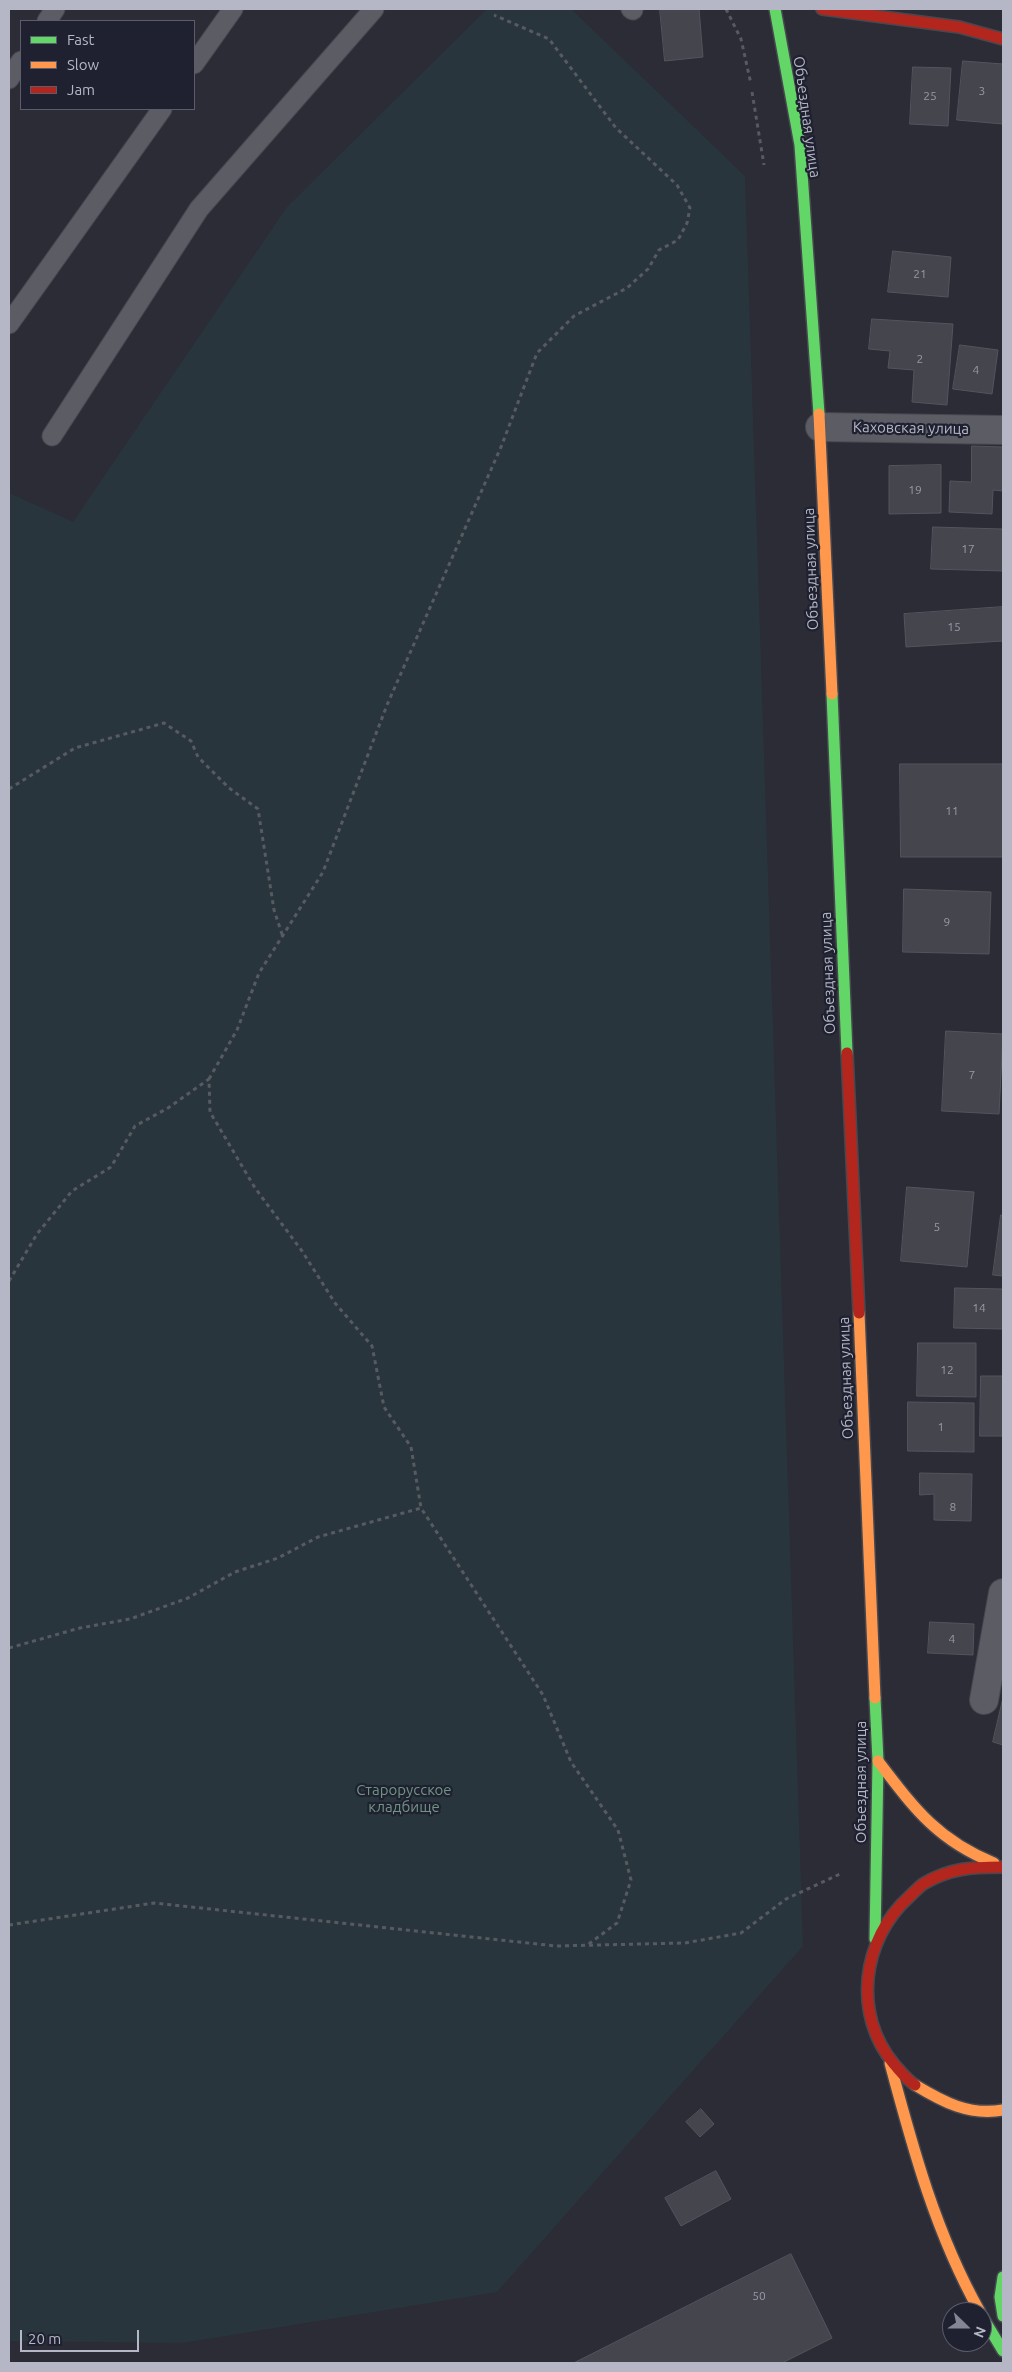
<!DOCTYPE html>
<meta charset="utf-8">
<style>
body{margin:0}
#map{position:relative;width:1012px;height:2372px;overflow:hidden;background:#2b2c36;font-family:Ubuntu,sans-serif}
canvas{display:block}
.frame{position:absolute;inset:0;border:10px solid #b6b7c6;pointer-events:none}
.legend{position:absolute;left:20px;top:20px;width:175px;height:90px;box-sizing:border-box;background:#1f2130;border:1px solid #5b5d6c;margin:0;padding:6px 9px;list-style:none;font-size:15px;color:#b6b7c6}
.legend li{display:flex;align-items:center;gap:10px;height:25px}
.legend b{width:25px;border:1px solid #5b5d6c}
.north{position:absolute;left:942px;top:2302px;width:50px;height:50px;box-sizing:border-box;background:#1f2130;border:1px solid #5b5d6c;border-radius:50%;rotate:112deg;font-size:14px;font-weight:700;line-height:20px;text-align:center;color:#b6b7c6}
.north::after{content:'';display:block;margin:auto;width:18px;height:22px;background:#858694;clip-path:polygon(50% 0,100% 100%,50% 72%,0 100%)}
.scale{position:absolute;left:20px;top:2330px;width:119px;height:22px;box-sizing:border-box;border:2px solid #b6b7c6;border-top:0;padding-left:6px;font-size:15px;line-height:18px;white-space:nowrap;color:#b6b7c6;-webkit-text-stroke:4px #1f2130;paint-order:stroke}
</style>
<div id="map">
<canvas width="1012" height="2372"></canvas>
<div class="frame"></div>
<ul class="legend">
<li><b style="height:6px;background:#63d668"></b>Fast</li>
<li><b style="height:6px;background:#ff974d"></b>Slow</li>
<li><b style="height:6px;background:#b3261e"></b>Jam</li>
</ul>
<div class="north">N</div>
<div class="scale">20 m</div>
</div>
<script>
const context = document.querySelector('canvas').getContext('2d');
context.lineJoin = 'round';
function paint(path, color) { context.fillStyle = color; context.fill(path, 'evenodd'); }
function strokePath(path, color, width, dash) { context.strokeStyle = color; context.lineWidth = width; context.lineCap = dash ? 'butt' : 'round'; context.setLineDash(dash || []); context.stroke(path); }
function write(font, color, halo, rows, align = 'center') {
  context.font = font + ' Ubuntu,sans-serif'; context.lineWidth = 4.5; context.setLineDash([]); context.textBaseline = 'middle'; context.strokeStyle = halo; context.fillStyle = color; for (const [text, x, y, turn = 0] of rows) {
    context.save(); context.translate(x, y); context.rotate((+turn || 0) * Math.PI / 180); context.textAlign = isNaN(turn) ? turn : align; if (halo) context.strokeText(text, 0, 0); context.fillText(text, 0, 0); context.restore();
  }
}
paint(new Path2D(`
 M487,9H571L745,176L803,1946L497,2292L182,2343L9,2341V493L73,522L287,207Z`), '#29353c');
const building = new Path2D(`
 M660,9H699L703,57L665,61Z
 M963,61L1003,64V124L957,120Z
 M913,67L951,68L948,126L910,124Z
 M893,251L951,257L948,297L888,292Z
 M872,319L953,324L947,405L912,402L914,370L888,368L890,351L869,349Z
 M960,345L998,350L992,394L953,389Z
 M972,446L1003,447V491L993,490L992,514L949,512L950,481L971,482Z
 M941,465V513L889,514V466Z
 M933,527L1003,529V571L931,569Z
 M1003,607V641L906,647L904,614Z
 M900,764H1003V857H901Z
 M904,889L991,892L989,954L903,952Z
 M946,1031L1003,1034L999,1114L942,1111Z
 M907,1187L974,1192L967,1267L901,1261Z
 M1001,1215H1003V1276L993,1275Z
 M955,1288L1003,1289V1329L954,1328Z
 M918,1343H976V1397L917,1396Z
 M981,1376H1003V1436H980Z
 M908,1402L974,1403V1452L908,1451Z
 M920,1473L972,1474L971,1521L934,1520V1494L920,1495Z
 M930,1622L974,1624L973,1655L928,1653Z
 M1003,1698V1745L993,1742Z
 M701,2109L714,2124L700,2137L686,2122Z
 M716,2171L731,2199L681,2226L665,2198Z
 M791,2254L832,2338L782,2363H574Z`);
paint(building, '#44454d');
strokePath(building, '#53545d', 1);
const lane = new Path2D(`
 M631,9L633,10
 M47,21L55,9
 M194,64L233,9
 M9,79L21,61
 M9,324L162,109
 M52,436L199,209L374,9`);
const street = new Path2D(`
 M820,427L1003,430
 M984,1700L1003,1593`);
const fast = new Path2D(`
 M775,9L800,145L819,414
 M832,694L847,1053
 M875,1939L878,1761L875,1698
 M1003,2277L1000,2297L1003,2316
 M982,2316L1003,2351`);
const slow = new Path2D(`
 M819,414L832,694
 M859,1313L875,1698
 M878,1761C914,1808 937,1840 994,1863
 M890,2063C913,2149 936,2234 980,2312
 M915,2085C943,2102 969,2116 1003,2110`);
const jam = new Path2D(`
 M822,9L959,27L1003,39
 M847,1053L859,1313
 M915,2085C906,2079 901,2072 894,2064C852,2014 862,1939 909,1897C913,1893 918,1888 923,1884C950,1868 972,1867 1003,1867`);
strokePath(lane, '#47484f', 21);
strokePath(street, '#47484f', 30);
strokePath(fast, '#47484f', 14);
strokePath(slow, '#47484f', 14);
strokePath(jam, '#47484f', 14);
strokePath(new Path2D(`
 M726,9L741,39L751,84
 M752,92L764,165
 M9,789L75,748L164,723L191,741L198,757L229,788L258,809L274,910L283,937
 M209,1079L237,1030L259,973L323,872L387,705L501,447L537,353L574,316L627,288L648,269L659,250L678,240L687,223L690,208L677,185L616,128L549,39L494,15
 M9,1281L37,1234L72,1191L111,1167L135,1126L168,1108L209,1079L210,1112L255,1188L302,1251L335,1303L372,1346L384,1407L411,1447L421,1508
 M9,1648L80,1628L130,1619L188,1598L235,1572L278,1558L318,1537L421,1508L543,1695L571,1762L618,1830L631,1880L617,1923L586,1946
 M9,1925L154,1903L556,1946L685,1943L741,1933L786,1899L840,1874`), '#585a61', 3, [4, 4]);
strokePath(lane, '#5b5c64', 19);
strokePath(street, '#5b5c64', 28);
strokePath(fast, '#63d668', 11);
strokePath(slow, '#ff974d', 11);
strokePath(jam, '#b3261e', 11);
write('12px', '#9a9aa8', null, [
 ["3",982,91],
 ["25",930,96],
 ["21",920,274],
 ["2",920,359],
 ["4",976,370],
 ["19",915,490],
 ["17",968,549],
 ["15",954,627],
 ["11",952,811],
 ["9",947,922],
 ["7",972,1075],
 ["5",937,1227],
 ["14",979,1308],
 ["12",947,1370],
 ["1",941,1427],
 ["8",953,1507],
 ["4",952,1639],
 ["50",759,2296]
]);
write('15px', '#b6b7c6', '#1f2130', [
 ["Объездная улица",807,117,82],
 ["Каховская улица",911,428,1],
 ["Объездная улица",811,569,-92],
 ["Объездная улица",828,973,-92],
 ["Объездная улица",846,1378,-92],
 ["Объездная улица",861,1782,-90]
]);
write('15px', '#6f9583', '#1f2130', [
 ["Старорусское",404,1790],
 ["кладбище",404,1807]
]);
</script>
